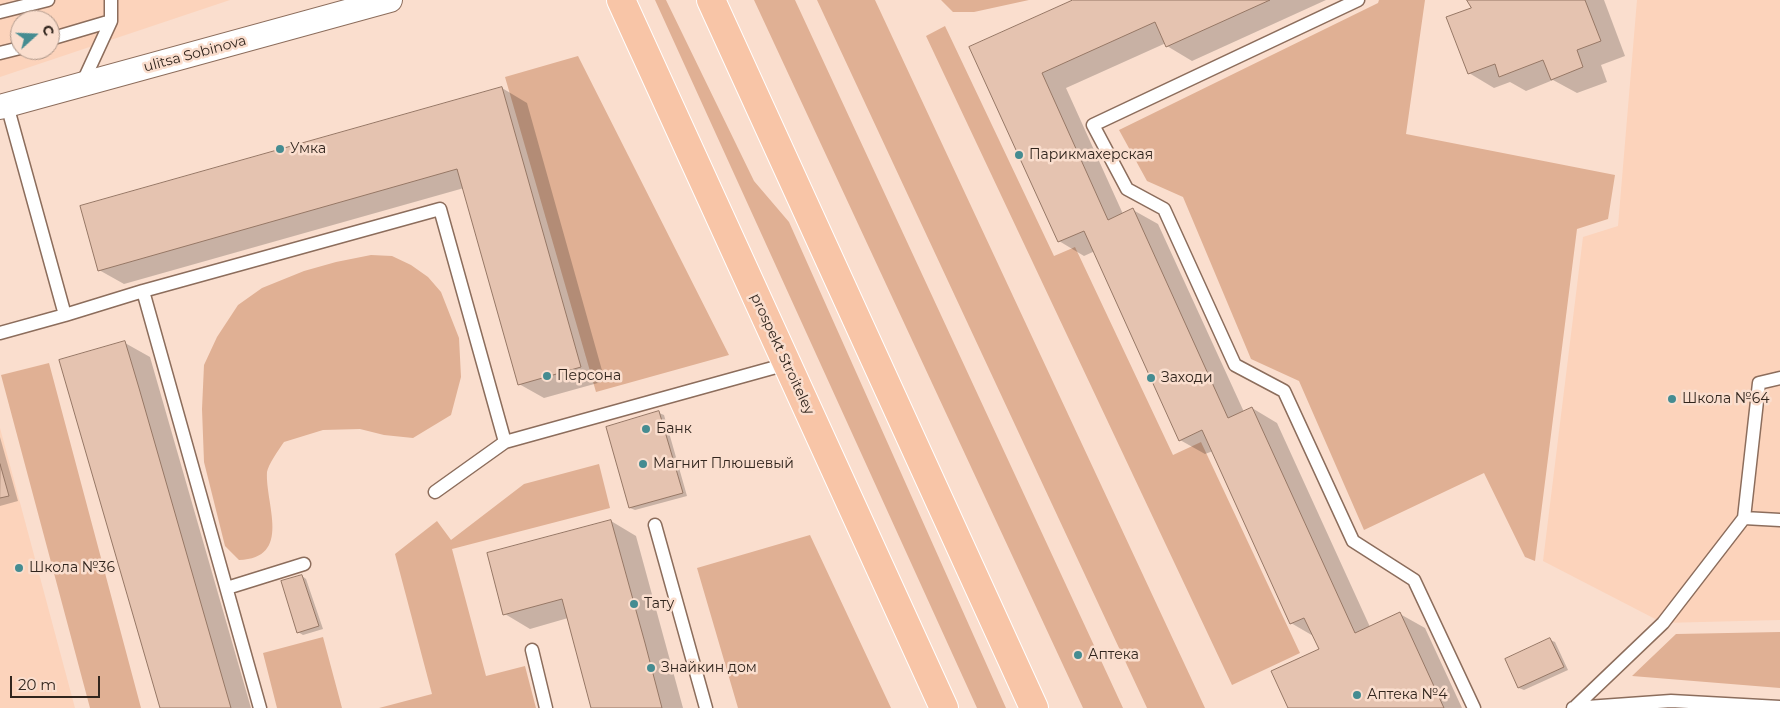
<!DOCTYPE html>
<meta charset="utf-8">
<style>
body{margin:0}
#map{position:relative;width:1780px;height:708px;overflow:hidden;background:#fadece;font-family:Montserrat,sans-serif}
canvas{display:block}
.north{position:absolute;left:10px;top:10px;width:50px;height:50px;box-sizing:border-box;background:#fadece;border:1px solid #aa9487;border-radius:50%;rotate:70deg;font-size:14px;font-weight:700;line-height:20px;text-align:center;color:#31251d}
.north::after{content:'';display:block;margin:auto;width:18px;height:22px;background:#458c91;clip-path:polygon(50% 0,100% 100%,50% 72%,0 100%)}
.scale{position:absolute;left:10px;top:676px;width:90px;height:22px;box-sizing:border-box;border:2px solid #31251d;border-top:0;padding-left:6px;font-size:15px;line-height:18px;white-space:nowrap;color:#31251d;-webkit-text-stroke:4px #fadece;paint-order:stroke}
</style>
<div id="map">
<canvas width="1780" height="708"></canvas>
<div class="north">С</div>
<div class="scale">20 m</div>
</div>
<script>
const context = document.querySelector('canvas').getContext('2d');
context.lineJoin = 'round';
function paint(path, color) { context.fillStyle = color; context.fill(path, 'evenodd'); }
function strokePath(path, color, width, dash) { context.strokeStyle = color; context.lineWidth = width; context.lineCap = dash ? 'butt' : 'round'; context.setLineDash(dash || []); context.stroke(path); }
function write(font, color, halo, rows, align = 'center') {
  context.font = font + ' Montserrat,sans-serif'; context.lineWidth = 5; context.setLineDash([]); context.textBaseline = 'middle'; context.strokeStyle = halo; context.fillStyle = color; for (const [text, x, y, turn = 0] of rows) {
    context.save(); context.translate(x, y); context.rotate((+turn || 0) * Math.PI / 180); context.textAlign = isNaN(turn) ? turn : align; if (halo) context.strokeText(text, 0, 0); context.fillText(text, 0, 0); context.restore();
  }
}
paint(new Path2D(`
 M0,0H230L0,77ZM20,20H50V50H20Z
 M1637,0H1780V620L1663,623L1543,561L1583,237L1618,226Z
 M0,428L75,708H0Z`), '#fcd3bb');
paint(new Path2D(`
 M655,0H666L754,181L789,222L1006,708H977Z
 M754,0H795L1123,708H1083Z
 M817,0H875L1205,708H1147Z
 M941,0H1029L974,12H953Z
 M1379,0H1425L1406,134L1615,175L1608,219L1577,229L1535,561L1525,557L1484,473L1364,530L1299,381L1251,359L1183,197L1147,181L1119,130L1378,3Z
 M945,26L1054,256L1075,247L1173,455L1201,442L1300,653L1232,685L926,36Z
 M578,56L729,355L596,392L505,77Z
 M371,255L392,256L411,265L428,277L441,292L459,338L461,377L451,415L413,438L384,435L360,429L323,430L284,442C279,449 268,465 267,472C265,504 293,558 239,560L225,546L204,462L202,409L204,365L217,337L238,305L262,288L304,271L336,262Z
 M49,363L141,708H90L1,375Z
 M599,464L610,508L452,549L486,676L525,666L536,708H379L432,694L395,554L437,521L451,540L524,484Z
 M810,535L891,708H738L697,568Z
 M1780,632V688L1632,676L1676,634Z
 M323,637L342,708H277L263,653Z`), '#e0b094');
paint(new Path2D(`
 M1076,0H1326L1192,61L1167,46L1166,43L1066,88L1123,214L1133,210L1158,224L1244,412L1252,408L1277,423L1370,627L1400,614L1425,628L1462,708H1290L1321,650L1315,637L1291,623L1213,451L1205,454L1180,440L1095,251L1084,256L1059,241L971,47Z
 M1469,0H1604L1625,56L1601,65L1607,82L1577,93L1553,80L1526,91L1510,82L1494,88L1469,73L1472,9Z
 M502,88L527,103L605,381L544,398L519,384L464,188L124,284L99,270Z
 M125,343L150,357L251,708H161Z
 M659,413L664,415L687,496L635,510L630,508Z
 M0,437L18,501L0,506Z
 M611,521L636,536L683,708H592L568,618L530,629L505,614Z
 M302,576L306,579L323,629L303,635L298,632Z
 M1550,640L1555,642L1568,670L1524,690L1519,688L1506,660Z`), '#0003');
const building = new Path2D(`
 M1073,0H1270L1166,47L1155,22L1042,73L1108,220L1133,208L1228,418L1252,407L1355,633L1400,612L1444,708H1288L1271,671L1319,649L1304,618L1290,624L1202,430L1179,441L1084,231L1058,242L969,47Z
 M1467,0H1585L1601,41L1577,50L1583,67L1551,80L1543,60L1499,77L1495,64L1468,74L1446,17L1471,8Z
 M502,87L581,367L518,385L457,169L98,271L80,206Z
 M125,341L139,388L231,708H160L59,360Z
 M659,411L683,493L629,508L606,427Z
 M0,464L9,496L0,498Z
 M611,520L645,643L662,708H591L562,599L503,615L487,553Z
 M302,575L319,626L297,633L281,581Z
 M1550,638L1564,667L1518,688L1505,659Z`);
paint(building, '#e5c3b0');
strokePath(building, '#967765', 1);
const lane = new Path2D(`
 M1358,0L1093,125L1127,189L1164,209L1235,365L1284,391L1353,541L1414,580L1474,708
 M0,12L48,0
 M50,39L111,21
 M0,53L20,48
 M82,84L111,21V0
 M7,105L65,315L143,291L260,708
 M143,291L440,209L505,442L787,364
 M0,333L65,315
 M435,492L505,442
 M1744,518L1759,383L1780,378
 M655,525L706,708
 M227,588L304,564
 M532,650L546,708
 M1575,707L1663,623L1744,518L1780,520
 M1573,708L1671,701L1780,707`);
const street = new Path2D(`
 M0,107L390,0`);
const primary = new Path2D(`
 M621,0L944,708
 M711,0L1034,708`);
strokePath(lane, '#8c6d5c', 15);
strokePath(street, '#8c6d5c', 26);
strokePath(primary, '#fff', 30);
strokePath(lane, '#fff', 12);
strokePath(street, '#fff', 24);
strokePath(primary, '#f8c5a7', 28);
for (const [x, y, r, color] of [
 [280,149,5,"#458c91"],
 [1019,155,5,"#458c91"],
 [547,376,5,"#458c91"],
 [1151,378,5,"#458c91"],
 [1672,399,5,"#458c91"],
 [646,429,5,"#458c91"],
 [643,464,5,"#458c91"],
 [19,568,5,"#458c91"],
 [634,604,5,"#458c91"],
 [1078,655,5,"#458c91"],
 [651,668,5,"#458c91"],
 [1357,695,5,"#458c91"]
]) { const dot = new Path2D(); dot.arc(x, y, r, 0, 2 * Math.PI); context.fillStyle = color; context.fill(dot); strokePath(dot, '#fadece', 2); }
write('14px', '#31251d', '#fadece', [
 ["ulitsa Sobinova",195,54,-15],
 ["prospekt Stroiteley",782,354,65]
]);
write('14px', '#31251d', '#fadece', [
 ["Умка",290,149],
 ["Парикмахерская",1029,155],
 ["Персона",557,376],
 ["Заходи",1161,378],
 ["Школа №64",1682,399],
 ["Банк",656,429],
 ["Магнит Плюшевый",653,464],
 ["Школа №36",29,568],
 ["Тату",644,604],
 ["Аптека",1088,655],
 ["Знайкин дом",661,668],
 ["Аптека №4",1367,695]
], 'left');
</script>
